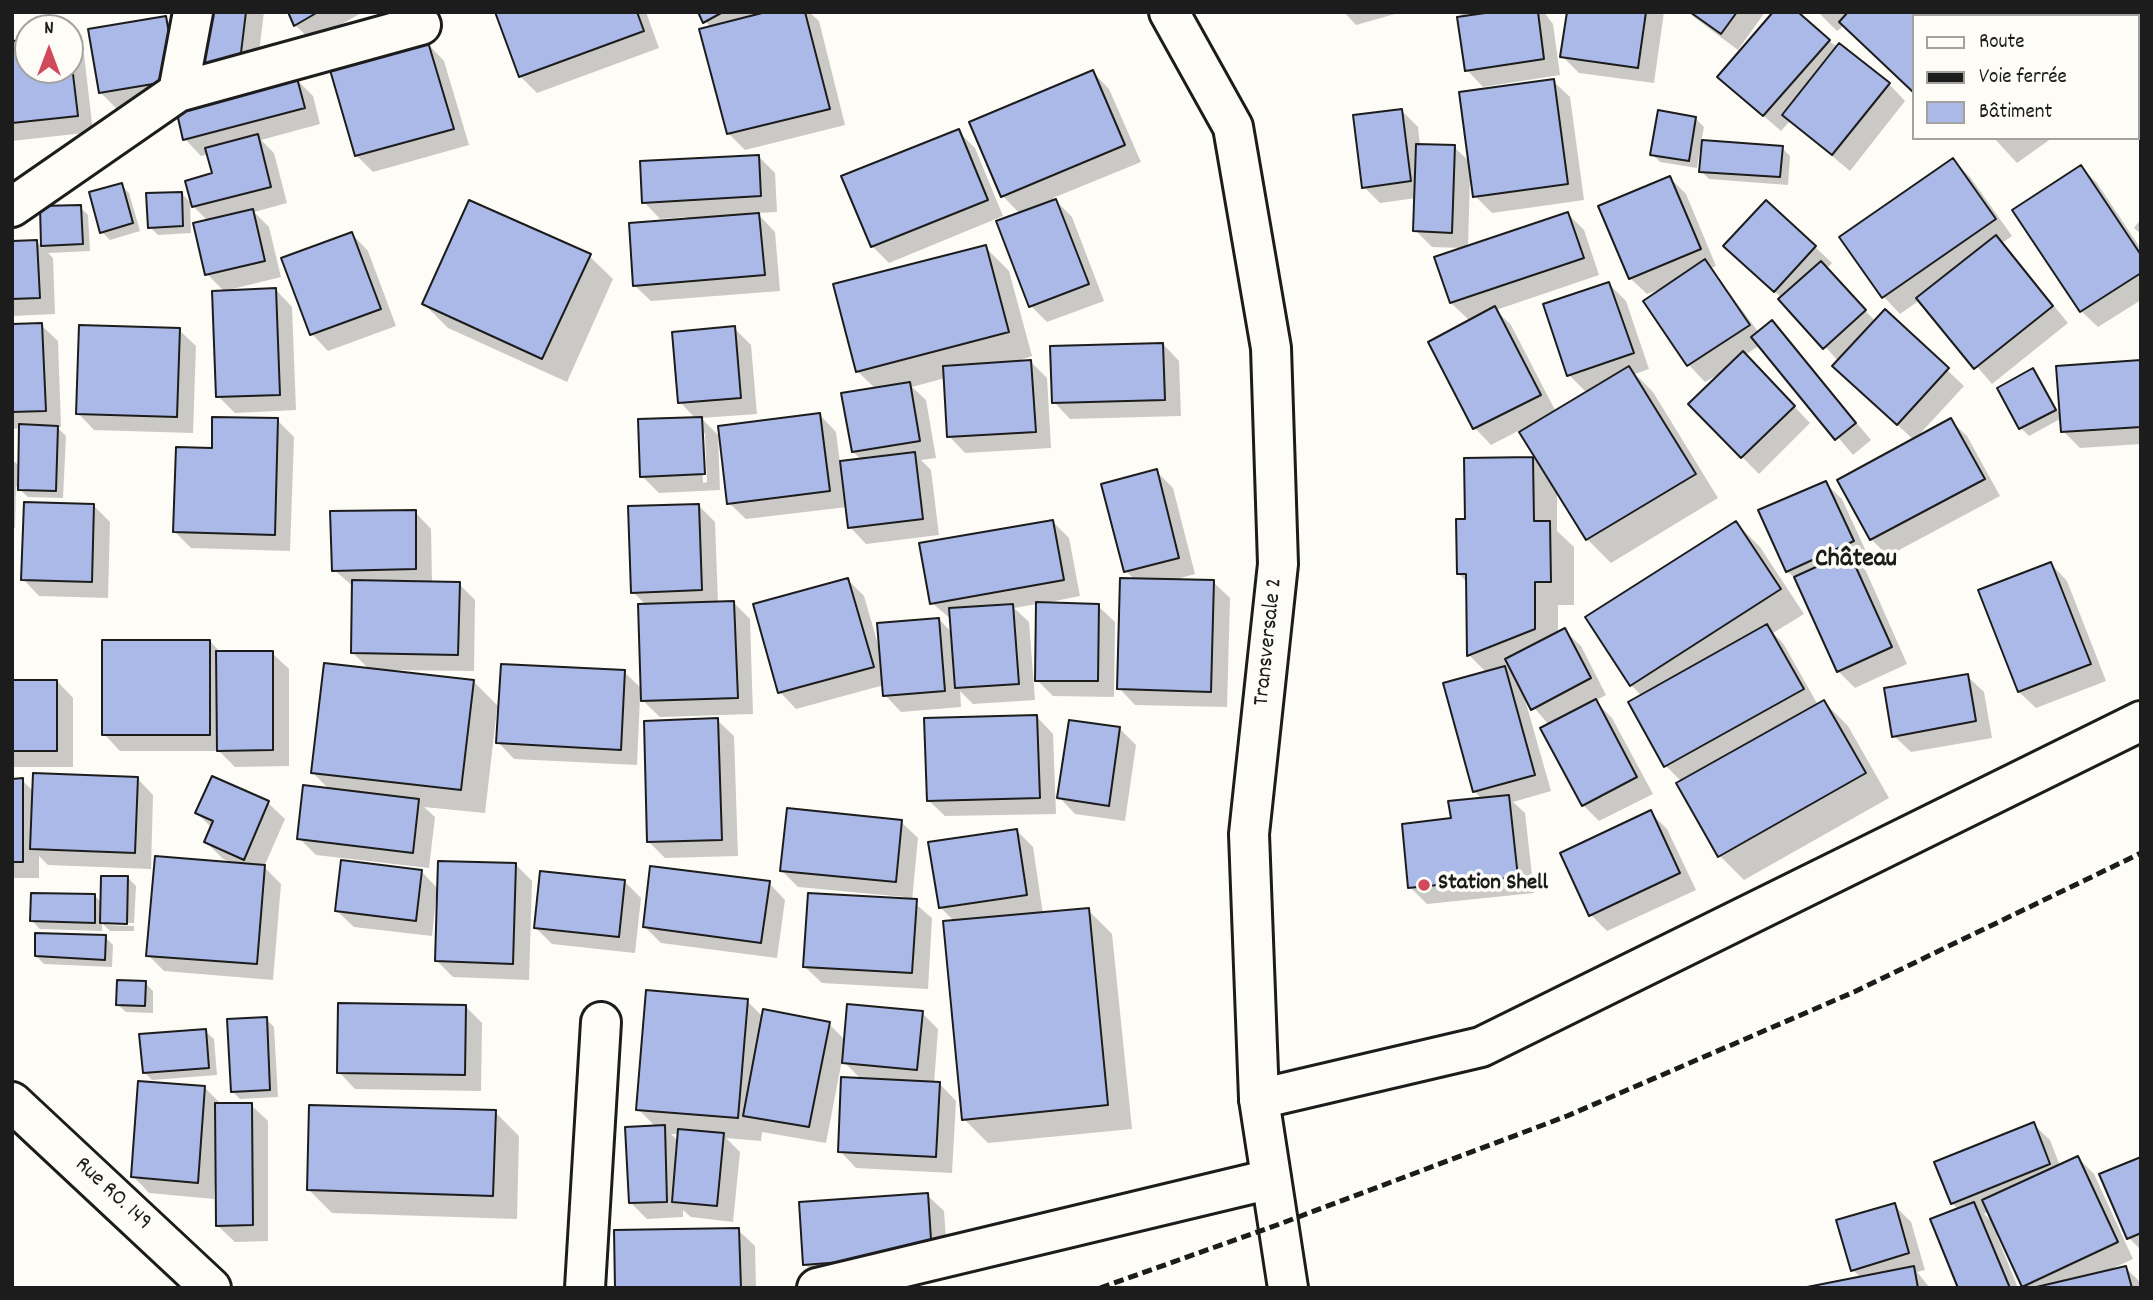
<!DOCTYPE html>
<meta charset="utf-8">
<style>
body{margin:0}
#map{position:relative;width:2153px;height:1300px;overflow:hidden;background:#fdfcf7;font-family:Dekko,sans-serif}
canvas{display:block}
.frame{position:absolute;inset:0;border:14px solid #1c1c1c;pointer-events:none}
.legend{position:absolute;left:1912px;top:14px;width:228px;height:126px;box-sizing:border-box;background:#fdfcf7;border:2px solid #a3a29f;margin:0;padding:9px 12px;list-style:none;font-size:21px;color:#1c1c1c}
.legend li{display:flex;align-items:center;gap:14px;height:35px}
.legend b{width:35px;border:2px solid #a3a29f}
.north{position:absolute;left:14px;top:14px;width:70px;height:70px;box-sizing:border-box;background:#fdfcf7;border:2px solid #a3a29f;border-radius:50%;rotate:0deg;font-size:19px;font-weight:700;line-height:28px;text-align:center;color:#1c1c1c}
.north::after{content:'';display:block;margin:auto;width:24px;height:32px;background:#d1495b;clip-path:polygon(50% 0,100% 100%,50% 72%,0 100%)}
</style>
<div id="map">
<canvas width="2153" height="1300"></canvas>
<div class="frame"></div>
<ul class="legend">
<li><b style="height:9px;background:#fdfcf7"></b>Route</li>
<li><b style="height:9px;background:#1c1c1c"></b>Voie ferrée</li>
<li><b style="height:19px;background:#aab9e8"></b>Bâtiment</li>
</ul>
<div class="north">N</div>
</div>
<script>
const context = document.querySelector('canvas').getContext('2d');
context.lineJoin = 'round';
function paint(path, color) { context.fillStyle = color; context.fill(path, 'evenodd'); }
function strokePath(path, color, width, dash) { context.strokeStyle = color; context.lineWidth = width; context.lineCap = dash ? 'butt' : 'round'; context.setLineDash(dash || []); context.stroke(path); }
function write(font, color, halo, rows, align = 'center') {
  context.font = font + ' Dekko,sans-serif'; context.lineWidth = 7; context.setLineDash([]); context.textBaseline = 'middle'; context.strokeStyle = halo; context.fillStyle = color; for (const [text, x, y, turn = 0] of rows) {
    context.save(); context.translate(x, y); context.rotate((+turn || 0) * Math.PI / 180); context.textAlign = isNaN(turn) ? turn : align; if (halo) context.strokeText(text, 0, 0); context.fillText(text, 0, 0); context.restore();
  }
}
paint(new Path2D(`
 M210,12H264L255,85L219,80L203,64Z
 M290,12H363L312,41L295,25Z
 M497,12H646L659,48L537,93L520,76Z
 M699,12H809L819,21L845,125L745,150L728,133L711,28Z
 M1344,12H1402L1356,25Z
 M1458,12H1544L1553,24L1560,75L1483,87L1467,70L1464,18Z
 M1569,12H1664L1654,83L1579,73L1562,56Z
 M1687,12H1765L1738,50Z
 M1818,12H1939L1913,16V91L1845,25L1837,31Z
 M1975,12H2068L2070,16H1978Z
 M2126,12H2141V32L2137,28V16H2127Z
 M165,18L182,34L192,96L117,109L100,92Z
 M70,39L84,54L93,132L12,141V43L28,41V70H70Z
 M1829,41L1889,84L1905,101L1850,171L1790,121L1781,131L1719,77Z
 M428,44L444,61L469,145L373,172L356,155Z
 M1093,72L1109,89L1141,162L1053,198L1072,217L1104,301L1047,322L1031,306L1020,214L1003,196Z
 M297,80L313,96L320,124L261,140L274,153L287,203L254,212L269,227L281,277L224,291L207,274L208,221L193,206L214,174L209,154L201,156L185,139Z
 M1553,81L1570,97L1584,200L1492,213L1475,196L1470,177L1468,247L1568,214L1584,230L1599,275L1496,310L1511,325L1556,412L1587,393L1569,375L1609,284L1626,301L1649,369L1635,374L1653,392L1718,498L1611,563L1587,539L1557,490V531L1574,547V605H1558V633L1564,630L1581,646L1606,695L1595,701L1612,718L1653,794L1599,821L1583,805L1549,725L1524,696L1551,791L1513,802L1525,813L1534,893L1427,904L1410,887L1453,820L1482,799L1474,791L1487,673L1469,655L1468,583L1458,573L1467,521L1533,458L1542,465L1520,430L1491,445L1475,428L1430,343L1470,321L1451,303L1463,248L1432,247L1415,230L1416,198L1380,203L1364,187L1401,110L1418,127L1420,146L1454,147L1471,163Z
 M1696,119L1704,127L1701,142L1782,148L1790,156L1788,185L1709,179L1701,171L1702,150L1700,149L1697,168L1660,162L1652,154Z
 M958,131L975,148L1003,216L889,263L872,246Z
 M1994,138H2052L2017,163Z
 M758,156L775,173L777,212L757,213L775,232L780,291L651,301L634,285L687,217L660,219L644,202Z
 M1953,160L1970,177L2012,236L2002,243L2068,323L1992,384L1920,300L1900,314L1884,297L1842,238Z
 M2081,167L2097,183L2141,249V300L2098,327L2081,311Z
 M1670,178L1686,194L1716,266L1711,268L1759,333L1772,322L1871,440L1853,455L1760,345L1745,355L1810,423L1759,474L1690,404L1725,371L1705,382L1689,365L1646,301L1663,288L1647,294L1630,278Z
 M121,185L129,193L140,231L110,240L102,232Z
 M182,194L190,202L191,233L158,235L150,227Z
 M80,207L88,215L90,251L48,253L53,258L55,314L12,316V243L36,241L43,248L41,208Z
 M2141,219V234L2134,228Z
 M352,234L368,251L396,326L328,351L312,334Z
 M985,247L1009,271L1032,356L1015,362L1030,361L1047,378L1051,448L965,453L949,436L945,378L912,387L926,400L936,458L921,460L931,470L939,535L866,544L850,527L847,507L746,519L729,503L820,415L836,432L840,463L862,460L853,452L876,389L857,371Z
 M1815,247L1832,263L1826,269L1876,322L1885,312L1964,386L1917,437L1950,420L1967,436L2000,496L1888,556L1871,539L1914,440L1851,383L1839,362L1782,298L1742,262Z
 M589,256L613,279L567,382L448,328L424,304Z
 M276,290L292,307L296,410L235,413L218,396Z
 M41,325L58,341L61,427H57L66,436L63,498L28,497L16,486L15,528H12V459L20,467L21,428L12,429V326Z
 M734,328L751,345L757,414L701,418L718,435L720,490L659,493L642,476L696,419L680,402ZM701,433H705L707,482L703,483Z
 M179,330L196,346L193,433L94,430L78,413Z
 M1163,344L1179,361L1181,416L1070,419L1054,402Z
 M2141,362V444L2080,448L2063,431L2062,418L2029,436L2021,428L2000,388L2032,370L2040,378L2062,418Z
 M277,420L294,437L290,551L191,548L175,532L214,450Z
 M1156,471L1173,488L1195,574L1173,580L1213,582L1230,598L1227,707L1135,705L1119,688L1135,580L1126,571Z
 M1825,483L1842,499L1869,558L1858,563L1866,571L1907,664L1855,688L1838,671L1799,582L1787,571Z
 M93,505L110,522L108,598L39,596L23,579Z
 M698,505L715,522L718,603L733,602L750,619L753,714L660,717L640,698L637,765L514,759L498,742L500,709H497L485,813L424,807L435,817L429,868L316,855L299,838L330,790L313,773L370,670L353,653L354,587L334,570L415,512L431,529L432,583L459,584L475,600L474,671L392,670V672L473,681L500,708L624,672L643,690L646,605L633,592Z
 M1053,522L1069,538L1080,596L1045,603L1098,606L1115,622L1114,697L1053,696L1037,680V604L1014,608L1029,622L1035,700L973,704L960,691L961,707L901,712L885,695L884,685L796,709L780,692L848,580L864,596L879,648L939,619L952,633L951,619L932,603Z
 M1736,523L1760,547L1804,614L1773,633L1783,643L1818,705L1824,702L1848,726L1889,798L1744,880L1720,856L1682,782L1666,766L1642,696L1631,685Z
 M2051,564L2067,581L2106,681L2036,708L2019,692Z
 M210,641L221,653H272L289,669V766L235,767L219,751H120L104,734Z
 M1967,676L1984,692L1992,738L1911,752L1894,736Z
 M12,681H57L73,698V767H12Z
 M1037,717L1053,734L1056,814L945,816L928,800Z
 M717,720L734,736L738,856L665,858L649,842Z
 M1119,728L1136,745L1125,821L1075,814L1059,797Z
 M137,778L153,795L151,869L48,865L39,856V878H12V780H22L34,792Z
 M213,778L268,803L285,819L264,867L281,884L273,980L164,971L148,955L234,864L222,858L206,842L212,828L197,813Z
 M1650,812L1667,829L1696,890L1607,931L1591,915Z
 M901,822L918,838L912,901L932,918L928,989L822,983L805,967L905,900V897L798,887L782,871Z
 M1017,831L1033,847L1043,914L1088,910L1112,934L1132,1129L988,1143L964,1119L955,922L940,907Z
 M515,864L532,881L529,980L453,977L437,961L439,898H436L432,936L354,927L337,911L421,871L439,890Z
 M128,878L136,886L134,923L107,922V925L134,926V931H110L102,923V931L40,929L32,921L95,896L102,903Z
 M624,881L641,898L635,953L552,944L536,928Z
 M769,883L785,900L777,958L661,943L645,927Z
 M105,937L113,945L112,967L44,964L36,956Z
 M145,983L153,991V1013L126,1012L117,1004Z
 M747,1001L763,1017L829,1024L846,1041L922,1013L938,1029L934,1084H940L956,1101L952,1173L856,1168L840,1151L862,1080L842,1060L826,1143L762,1132L761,1141L726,1138L740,1152L733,1222L691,1217L683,1210V1217L647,1219L630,1202L656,1127L638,1109ZM671,1134H680L679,1142Z
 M466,1007L482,1023L481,1091L355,1089L339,1072Z
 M266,1019L274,1027L278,1097L240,1099L232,1091Z
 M205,1031L214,1039L217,1075L152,1080L144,1072Z
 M204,1087L222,1105H251L268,1121V1241L235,1242L218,1226V1182H215L214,1199L149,1193L133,1176Z
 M495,1112L519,1136L517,1219L332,1213L308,1189Z
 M2033,1124L2050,1140L2060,1166L2078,1158L2094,1174L2133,1259L2109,1270L2126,1268L2141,1283V1288H2025L2000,1235L1997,1236L2018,1288H1959V1210L1952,1203ZM1989,1211L1995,1224L1984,1214Z
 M2141,1158V1250L2129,1238Z
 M927,1195L944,1211L948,1271L822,1280L805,1264Z
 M1894,1205L1911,1222L1925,1270L1917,1272L1930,1288H1812L1861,1278L1853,1270Z
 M738,1230L755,1246L756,1288H617Z`), '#0003');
const building = new Path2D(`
 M208,12H246L239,69L201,64Z
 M288,12H318L294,26Z
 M495,12H637L644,31L519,77Z
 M698,12H723L703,23Z
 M766,12H805L830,109L727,134L699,29Z
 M1492,12H1538L1544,59L1465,71L1457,17Z
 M1567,12H1646L1638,68L1560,57Z
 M1690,12H1737L1721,34Z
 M1773,12H1798L1830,40L1763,116L1717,77Z
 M1848,12H1941L1945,16H1913V92L1839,22Z
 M1973,12H2049L2045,16H1976Z
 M166,16L177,80L99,93L88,29Z
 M28,40V70H70V49L78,116L12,123V41Z
 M428,42L454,129L355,156L330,70Z
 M1839,43L1890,83L1832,155L1782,115Z
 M1093,70L1125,145L1001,197L969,122Z
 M297,78L305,108L183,140L176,109Z
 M1554,79L1568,184L1473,197L1459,92Z
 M1402,109L1411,181L1362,188L1353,115Z
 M1658,110L1696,117L1689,161L1650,155Z
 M959,129L988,200L871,247L841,176Z
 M258,134L271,187L192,207L185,181L212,173L205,148Z
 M1702,140L1783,146L1780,177L1699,172Z
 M1416,144L1455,145L1452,233L1413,231Z
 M759,155L761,196L642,203L640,161Z
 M1953,158L1996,219L1882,298L1839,237Z
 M2081,165L2141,255V273L2080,312L2012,210Z
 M1670,176L1701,249L1629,279L1598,206Z
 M122,183L133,223L100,233L89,192Z
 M182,192L183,226L148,228L146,193Z
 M1056,199L1089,284L1029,307L996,221Z
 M469,200L591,254L542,359L422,304Z
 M1766,200L1816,246L1774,292L1723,246Z
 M81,205L83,244L41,246L40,206Z
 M253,209L265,261L205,275L193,223Z
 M1568,212L1584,258L1450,303L1434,257Z
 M759,213L765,275L633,286L629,223Z
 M352,232L381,309L310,335L281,258Z
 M1996,235L2053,306L1974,369L1916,298Z
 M37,240L40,298L12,299V241Z
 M986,245L1009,332L856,372L833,284Z
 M1705,259L1750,325L1687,366L1643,301Z
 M1821,261L1866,310L1823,349L1778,299Z
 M1609,282L1634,353L1567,376L1543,304Z
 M276,288L280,395L216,397L212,291Z
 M1495,306L1541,395L1473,429L1428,342Z
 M1885,309L1949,368L1897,425L1832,366Z
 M1772,320L1856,423L1835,440L1751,337Z
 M42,323L46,411L12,412V324Z
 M79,325L180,328L177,417L76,414Z
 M735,326L741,398L678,403L672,332Z
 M1163,343L1165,400L1052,403L1050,346Z
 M1743,351L1795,406L1741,458L1688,404Z
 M1031,360L1036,432L947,437L943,366Z
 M2141,360V427L2061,432L2056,366Z
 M1629,366L1696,474L1586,540L1519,432Z
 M2033,368L2056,410L2019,429L1997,388Z
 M910,382L920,441L852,452L841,393Z
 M820,413L830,491L727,504L718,426Z
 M212,417L278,418L275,535L173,532L176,447L212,448Z
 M702,417L705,474L640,477L638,419Z
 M1951,418L1985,479L1870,540L1837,480Z
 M19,424L58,426L56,491L18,490Z
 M915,452L923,519L848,528L840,461Z
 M1533,457L1534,521H1550L1551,582H1535V629L1467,656L1466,574H1457L1456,519H1465L1464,458Z
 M1157,469L1179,558L1124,572L1101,484Z
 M1826,481L1854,541L1786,572L1758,510Z
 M24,502L94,504L92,582L21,580Z
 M699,504L702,590L631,593L628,506Z
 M416,510V569L332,571L330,511Z
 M1053,520L1064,580L930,604L919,543Z
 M1736,521L1781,589L1630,686L1585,617Z
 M1849,552L1892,647L1837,672L1794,577Z
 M2051,562L2091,664L2018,692L1978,590Z
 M848,578L874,667L778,693L753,604Z
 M1120,578L1214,580L1211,692L1117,689Z
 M352,580L460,582L458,655L351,653Z
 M734,601L738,698L641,701L638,604Z
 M1036,602L1099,604L1098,681H1035Z
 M1013,604L1019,684L955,688L949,608Z
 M939,618L945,691L883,696L877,623Z
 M1767,624L1804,689L1664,767L1628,702Z
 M1565,628L1591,678L1531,710L1505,659Z
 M102,640H210V735H102Z
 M216,651H273V750L217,751Z
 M324,663L474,680L461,790L311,773Z
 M501,664L625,670L621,750L496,743Z
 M1505,666L1535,775L1473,792L1443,683Z
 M1968,674L1976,721L1892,737L1884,688Z
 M12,680H57V751H12Z
 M1596,699L1637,777L1582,806L1540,728Z
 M1824,700L1866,773L1718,857L1676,783Z
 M1037,715L1040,798L927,801L924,718Z
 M718,718L722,840L647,842L644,721Z
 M1069,720L1120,727L1109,806L1057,798Z
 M33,773L138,777L135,853L30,849Z
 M212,776L269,801L244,860L204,842L213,821L195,813Z
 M23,778V862H12V779Z
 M303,785L419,799L413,853L297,839Z
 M1509,795L1518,877L1408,888L1402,824L1451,818L1448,801Z
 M787,808L902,820L896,882L780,871Z
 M1651,810L1680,873L1589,916L1560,853Z
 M1017,829L1027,895L939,908L928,842Z
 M155,856L265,865L257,964L146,956Z
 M341,860L422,870L416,921L335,911Z
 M438,861L516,863L513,964L435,961Z
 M650,866L770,881L761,943L643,927Z
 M540,871L625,880L619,937L534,928Z
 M101,876H128L127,924L100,923Z
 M31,893L95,894V923L30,921Z
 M808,893L917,899L912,973L803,967Z
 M1089,908L1108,1105L962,1120L943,921Z
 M35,933L106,935L105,960L35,956Z
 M117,980L146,981L145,1006L116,1005Z
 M646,990L748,999L738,1118L636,1110Z
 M338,1003L466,1005L465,1075L337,1073Z
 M847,1004L923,1011L917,1070L842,1063Z
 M763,1009L830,1022L809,1127L743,1116Z
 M267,1017L270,1090L231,1092L227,1019Z
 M206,1029L209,1068L143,1073L139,1034Z
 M841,1077L940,1082L936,1157L838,1152Z
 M138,1081L205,1086L198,1183L131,1177Z
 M215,1103H252L253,1225L216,1226Z
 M309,1105L496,1110L493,1196L307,1190Z
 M2034,1122L2050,1164L1951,1204L1934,1162Z
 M665,1125L667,1202L629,1203L625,1127Z
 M678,1129L724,1133L717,1206L672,1202Z
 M2078,1156L2118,1242L2022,1287L1982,1200Z
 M2141,1157V1233L2127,1239L2099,1174Z
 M928,1193L932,1255L803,1265L799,1202Z
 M1974,1202L2010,1288H1958L1930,1219Z
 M1895,1203L1909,1253L1851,1271L1836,1220Z
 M739,1228L741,1288H615L614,1230Z
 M1914,1266L1918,1288H1802Z
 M2126,1266L2132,1288H2032Z`);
paint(building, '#aab9e8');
strokePath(building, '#1c1c1c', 2);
const minor = new Path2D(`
 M2076,12L2078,16
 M178,92L421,25
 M2137,104L2141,108
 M12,207L178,92L193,12
 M1259,1099L1481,1047L2141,721
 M12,1102L211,1288
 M585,1288L601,1022
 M817,1288L1271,1179`);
const major = new Path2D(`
 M1169,12L1233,127L1271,348L1278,564L1249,834L1259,1099L1288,1288`);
strokePath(minor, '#1c1c1c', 44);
strokePath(major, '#1c1c1c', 44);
strokePath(minor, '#fdfcf7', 38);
strokePath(major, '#fdfcf7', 38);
strokePath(new Path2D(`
 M1100,1288L1277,1225L1567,1116L1854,992L2141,853`), '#1c1c1c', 5, [10, 5]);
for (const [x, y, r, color] of [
 [1424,885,7,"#d1495b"]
]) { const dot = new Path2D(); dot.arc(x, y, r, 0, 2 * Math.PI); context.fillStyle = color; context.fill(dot); strokePath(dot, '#fdfcf7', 2.5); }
write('23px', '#1c1c1c', '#fdfcf7', [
 ["Transversale 2",1270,642,-84],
 ["Rue RO. 149",112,1195,43]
]);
write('bold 23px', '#1c1c1c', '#fdfcf7', [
 ["Station Shell",1438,885]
], 'left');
write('bold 26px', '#1c1c1c', '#fdfcf7', [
 ["Château",1856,561]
]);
</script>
